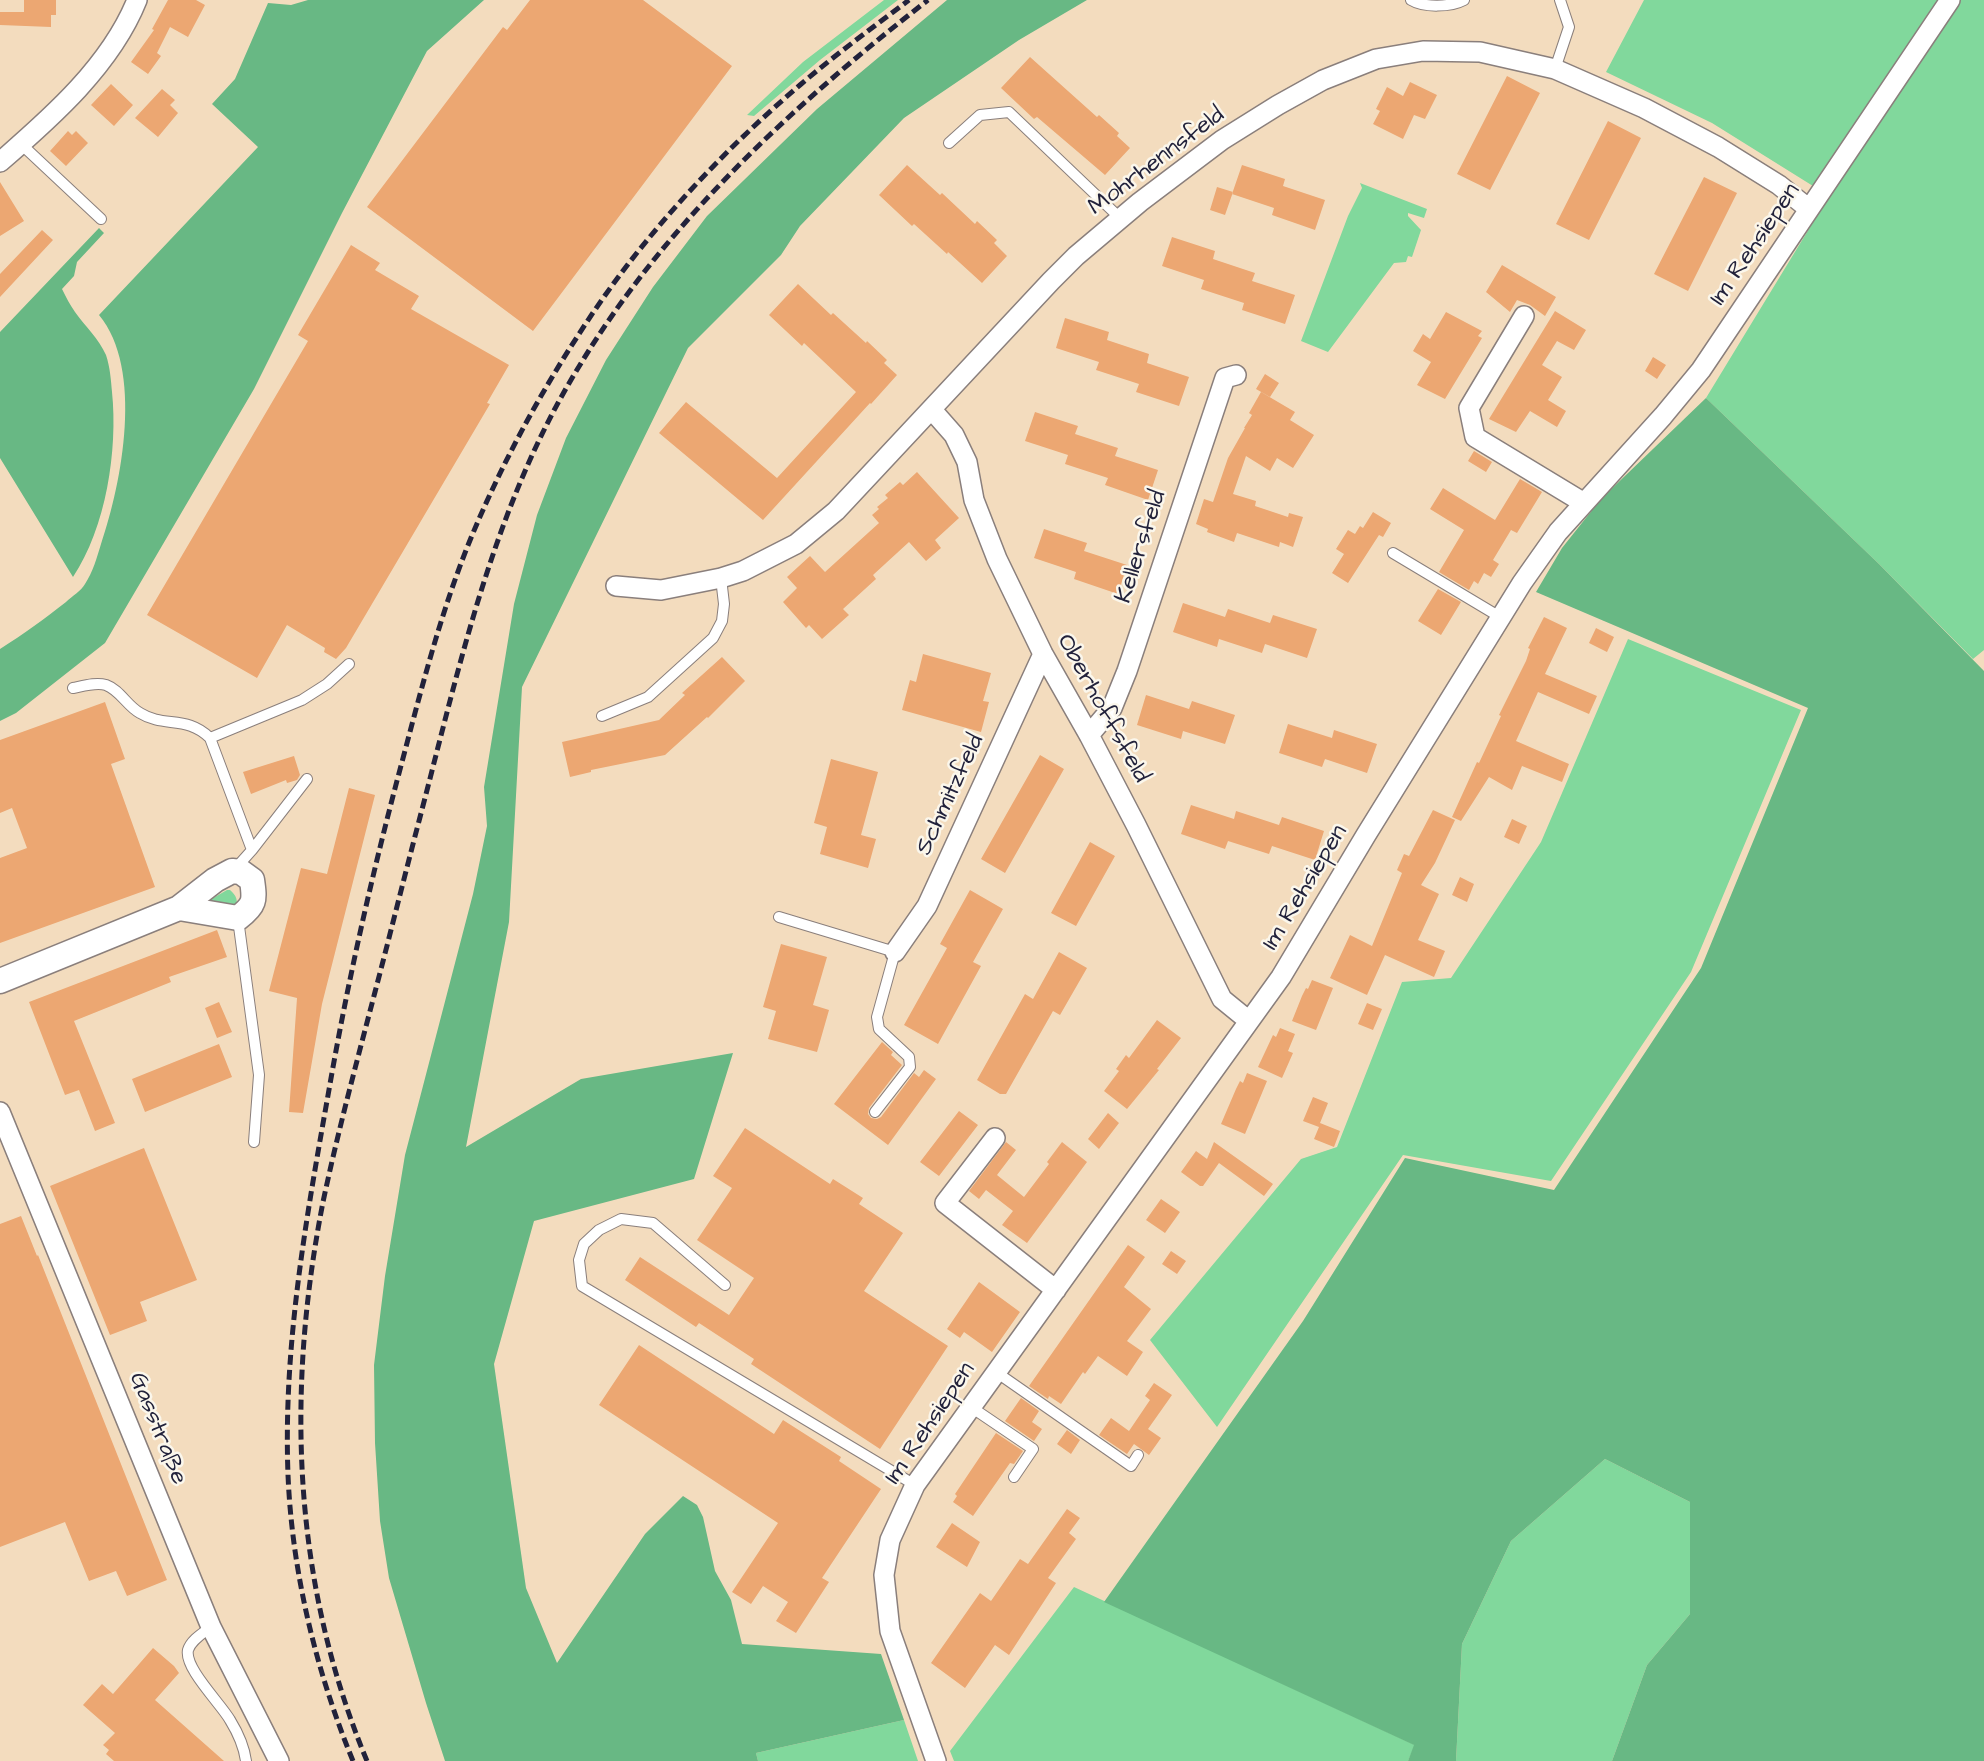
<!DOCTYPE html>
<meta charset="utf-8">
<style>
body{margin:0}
canvas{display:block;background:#f3dcbe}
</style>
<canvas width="1984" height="1761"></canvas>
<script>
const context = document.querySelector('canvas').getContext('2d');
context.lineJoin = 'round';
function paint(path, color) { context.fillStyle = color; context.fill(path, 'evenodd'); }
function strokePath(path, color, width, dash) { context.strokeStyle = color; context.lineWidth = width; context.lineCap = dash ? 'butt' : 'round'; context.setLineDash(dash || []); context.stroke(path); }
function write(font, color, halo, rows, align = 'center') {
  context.font = font + ' "Architects Daughter",sans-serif'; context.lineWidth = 5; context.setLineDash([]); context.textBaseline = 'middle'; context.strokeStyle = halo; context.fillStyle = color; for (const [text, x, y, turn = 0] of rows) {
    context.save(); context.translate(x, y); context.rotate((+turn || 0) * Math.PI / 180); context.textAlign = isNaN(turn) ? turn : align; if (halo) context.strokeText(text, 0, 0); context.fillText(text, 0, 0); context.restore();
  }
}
paint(new Path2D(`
 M884,0H898L820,60L754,116L747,115L803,62Z
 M1644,0H1984V650L1973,659L1879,564L1706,398L1829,196L1712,123L1606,72Z
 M1360,183L1427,209L1424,218L1408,213V216L1421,230L1412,257L1408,256L1406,262L1394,263L1328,352L1301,341L1348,216L1362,188Z
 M1628,639L1801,710L1691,972L1551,1181L1403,1155L1217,1427L1150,1340L1301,1159L1337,1147L1402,982L1451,978L1541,842Z
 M227,890H230C236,895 239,901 235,908L208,901Z
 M1605,1459L1690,1502V1614L1647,1665L1612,1761H1456L1462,1644L1511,1541Z
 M1074,1587L1415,1745L1408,1761H954L950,1751Z
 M904,1720L918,1761H758L756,1753Z`), '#81d89c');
paint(new Path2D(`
 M308,0H484L427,51L342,213L254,389L105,643L16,713L0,721V649C24,634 44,619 66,602C72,596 81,591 85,584C93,572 97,557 101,544C122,483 144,369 99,315L258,147L212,104L235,79L268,3L291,5Z
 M947,0H1087L1019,40L904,118L800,226L781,255L688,348L522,687L509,922L466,1147L581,1079L733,1053L694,1179L534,1221L494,1364L526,1588L557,1663L645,1534L683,1496L697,1505L703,1517L715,1571L731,1600L742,1644L881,1654L904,1720L756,1753L758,1761H445L426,1703L389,1578L380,1521L375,1443L374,1365L385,1276L405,1155L473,894L487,826L484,787L514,604L537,515L566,438L606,360L653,287L707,216L817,109Z
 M99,228L104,233L77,262L74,276L62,289C66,297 70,305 75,312C85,326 99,339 106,355C110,367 111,380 112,392C118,450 106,528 73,577L0,458V332Z
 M1706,398L1879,564L1984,671V1761H1612L1647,1665L1690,1614V1502L1605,1459L1511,1541L1462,1644L1456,1761H1408L1414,1745L1104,1602L1303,1321L1405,1158L1554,1190L1701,968L1808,708L1536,592L1562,548L1601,499Z`), '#68b884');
paint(new Path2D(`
 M24,0H56V15H51V27L0,25V12H24Z
 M168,0H196L205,5L188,37L170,27L157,53L161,56L148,74L131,62L154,30L152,29Z
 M530,0H643L732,66L533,331L367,207L503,27L507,30Z
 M1030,57L1097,117L1099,115L1119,133L1117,136L1130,148L1105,175L1037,117L1034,119L1001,88Z
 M1507,76L1540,93L1490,190L1457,174Z
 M1410,82L1437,95L1425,119L1414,115L1403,139L1373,124L1380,111L1376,109L1387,87L1403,96Z
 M111,84L133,105L114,126L91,105Z
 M162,89L175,100L170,105L178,113L158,137L135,118Z
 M1608,121L1641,138L1589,240L1556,224Z
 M68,131L72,135L76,131L88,143L66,166L50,151Z
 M907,165L940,195L942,193L975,224L977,221L997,240L994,243L1007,256L982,283L948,252L947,254L914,224L912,226L879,195Z
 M1242,165L1285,179L1283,186L1325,200L1315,230L1272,215L1274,208L1232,194Z
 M1704,177L1737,193L1688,291L1654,274Z
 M0,182L24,221L0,236Z
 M1217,187L1233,192L1225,215L1210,210Z
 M42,230L53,240L0,297V274Z
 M1172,237L1215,251L1213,259L1255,273L1252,281L1295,295L1285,324L1242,310L1244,303L1201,289L1204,280L1162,266Z
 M351,245L380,263L375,270L419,296L411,309L509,365L487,403L490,404L346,648L336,659L324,652L325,648L287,625L257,678L147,615L308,341L298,335Z
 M1502,265L1556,297L1545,316L1530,305L1517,300L1510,312L1486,292Z
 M798,284L831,315L833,313L866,343L867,341L887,360L884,363L897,375L871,404L870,403L763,520L659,433L686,402L777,478L856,392L804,343L802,346L769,315Z
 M1555,311L1586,330L1574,350L1557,341L1542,365L1562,377L1548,400L1566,411L1557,427L1530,411L1516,432L1489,419Z
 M1446,312L1482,331L1478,336L1482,338L1445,399L1417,385L1431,362L1413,351L1423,334L1430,339Z
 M1065,318L1109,332L1107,340L1149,354L1147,363L1189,377L1179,406L1136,392L1139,384L1096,370L1099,362L1056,348Z
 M1653,357L1666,365L1657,379L1645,371Z
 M1265,374L1279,383L1270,397L1256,389Z
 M1261,392L1295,412L1290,420L1314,435L1293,468L1277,458L1270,471L1246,456L1233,494L1256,501L1255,506L1288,517L1289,513L1303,517L1293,547L1280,542L1279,547L1237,533L1234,542L1207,532L1208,529L1196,524L1204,499L1213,502L1228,458L1245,428H1244L1252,415L1249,413Z
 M1035,412L1078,426L1075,434L1118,448L1115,456L1158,470L1148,500L1105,485L1108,478L1065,464L1068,455L1025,441Z
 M1474,451L1492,462L1486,472L1468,461Z
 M917,472L959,518L935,540L941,548L926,561L909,542L873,575L876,579L843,609L849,615L822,639L809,625L806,628L783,602L797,588L787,577L810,556L825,572L879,523L872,515L879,509L877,507L888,498L885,495L900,482L903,485Z
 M1520,479L1542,492L1517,533L1511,530L1493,560L1499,564L1491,577L1484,573L1478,584L1474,581L1469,590L1439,572L1464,530L1430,509L1443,488L1495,520Z
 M1373,512L1391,523L1383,537L1379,535L1348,583L1332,573L1344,554L1336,549L1348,530L1355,534L1360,526L1363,528Z
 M1044,529L1087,543L1084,551L1127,565L1118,594L1074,579L1076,572L1034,558Z
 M1438,589L1461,602L1441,635L1418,621Z
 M1183,603L1225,617L1228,609L1270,623L1273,615L1317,629L1307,658L1265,644L1262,653L1219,639L1217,647L1173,632Z
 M1544,617L1567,628L1545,674L1597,696L1589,714L1538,692L1516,741L1569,764L1562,782L1522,766L1512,790L1489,777L1461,821L1452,817L1477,762L1479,763L1501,716L1499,715L1526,661L1530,649L1528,648Z
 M1596,628L1614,637L1607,652L1589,643Z
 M923,654L991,673L983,701L989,702L981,732L902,710L910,680L916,682Z
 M722,657L745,681L708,718L707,717L665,755L591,770V772L570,777L562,742L659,720L685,695L682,693Z
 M1146,695L1189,709L1192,701L1235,715L1225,744L1183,731L1181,739L1137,725Z
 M105,702L125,759L111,764L155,887L0,943V858L27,848L12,808L0,813V740Z
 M1288,724L1332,738L1334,730L1377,744L1367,773L1325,759L1322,767L1279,753Z
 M1040,755L1064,769L1005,873L981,859Z
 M294,756L300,775L297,780L287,783L286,780L251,794L243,772Z
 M831,759L878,772L861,835L876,839L868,868L820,854L827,827L814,823Z
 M349,788L375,795L322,1004L303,1113L289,1112L297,998L269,991L301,868L327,874Z
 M1191,805L1234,819L1236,811L1279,825L1282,817L1324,831L1315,860L1272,846L1269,854L1228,841L1225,849L1181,834Z
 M1433,810L1455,820L1435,863L1421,885L1439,894L1418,940L1445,951L1434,977L1385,955L1367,995L1330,978L1350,935L1372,946L1402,873L1397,870L1404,854L1409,856Z
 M1512,819L1527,826L1519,844L1504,837Z
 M1090,842L1115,856L1076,926L1051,913Z
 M1460,877L1474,884L1467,902L1452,895Z
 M970,890L1003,909L973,962L981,966L938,1044L904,1025L947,948L940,944Z
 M217,930L227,957L169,977L171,982L74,1021L115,1123L95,1131L79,1090L65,1095L29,1002Z
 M781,944L827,957L813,1005L829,1010L817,1052L768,1039L776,1011L763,1007Z
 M1059,952L1087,968L1060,1015L1053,1011L1006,1094H1000L977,1080L1025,994L1033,999Z
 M1312,980L1333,988L1316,1030L1292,1021L1302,996L1306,988L1308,989Z
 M219,1002L232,1032L217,1038L205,1008Z
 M1367,1003L1382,1009L1373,1030L1358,1024Z
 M1157,1020L1181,1038L1157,1069L1159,1070L1127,1109L1104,1091L1119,1071L1116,1069L1126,1055L1129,1058Z
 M1280,1028L1295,1034L1288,1051L1293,1053L1282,1078L1258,1067L1273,1035L1276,1037Z
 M882,1042L893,1052L891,1055L902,1065L869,1108L868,1114L871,1118L877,1119L881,1117L914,1073L919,1077L924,1070L936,1079L888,1145L834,1104Z
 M219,1044L232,1077L145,1112L132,1079Z
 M1247,1073L1267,1081L1245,1134L1221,1124L1236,1089L1240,1081L1243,1083Z
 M1313,1097L1328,1103L1320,1123L1340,1131L1334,1147L1314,1139L1319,1127L1303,1121Z
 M959,1111L978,1125L939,1176L920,1162Z
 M1108,1113L1119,1123L1099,1149L1088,1139Z
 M745,1128L830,1184L833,1179L863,1198L859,1204L903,1233L864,1291L948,1346L880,1449L751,1364L754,1359L699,1323L696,1327L625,1280L640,1257L729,1315L754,1278L697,1240L732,1188L713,1176Z
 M1006,1142L1016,1150L997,1175L1024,1197L1049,1164L1047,1162L1062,1142L1087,1162L1027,1243L1002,1225L1013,1211L986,1190L979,1199L969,1191Z
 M1214,1142L1273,1184L1264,1196L1219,1163L1203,1186H1200L1181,1172L1196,1151L1207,1159Z
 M144,1148L197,1280L140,1302L147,1321L110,1335L50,1186Z
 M1161,1199L1180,1212L1165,1233L1146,1220Z
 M21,1216L37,1256L38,1255L167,1580L127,1596L116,1571L89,1581L65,1522L0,1547V1224Z
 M1128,1245L1145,1257L1124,1287L1151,1309L1127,1341L1143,1352L1127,1376L1098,1356L1085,1374L1083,1372L1061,1404L1049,1396L1048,1399L1029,1386Z
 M1171,1251L1186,1261L1177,1274L1162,1264Z
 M979,1282L1020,1312L992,1352L964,1332L960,1338L947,1329Z
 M639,1345L774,1434L783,1420L841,1457L839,1461L881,1489L822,1578L829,1582L796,1633L776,1621L788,1602L763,1586L751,1604L732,1592L778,1523L599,1405Z
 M1154,1383L1172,1395L1148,1429L1161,1438L1149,1455L1134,1444L1127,1454L1099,1435L1111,1418L1129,1431L1150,1400L1145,1396Z
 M1021,1398L1039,1411L1032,1422L1042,1429L1034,1441L1005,1421Z
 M1067,1430L1080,1440L1071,1454L1057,1444Z
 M996,1433L1023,1451L1014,1464L1010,1463L973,1516L953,1502L957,1496L955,1494Z
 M1067,1509L1080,1518L1069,1533L1076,1539L1048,1578L1056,1583L1009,1655L995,1645L965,1688L931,1663L980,1593L991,1601L1020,1559L1028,1564Z
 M952,1523L980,1542L967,1567L936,1547Z
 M153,1648L174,1666L179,1673L155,1700L224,1761H114L106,1754L109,1750L103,1745L115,1733L83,1705L102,1684L113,1694Z`), '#eca772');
const service = new Path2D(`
 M1411,0C1424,8 1451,7 1464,0
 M1555,69L1569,27L1560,0
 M949,143L980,115L1009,112L1120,218
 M21,144L101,219
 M1393,553L1500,617
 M73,688C83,686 96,682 106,685C120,690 127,706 140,713C164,728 187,715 210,738L252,850
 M602,716L648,697L713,638L722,621L724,604L721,578
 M210,738L302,700L327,684L349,664
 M235,869L252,850L307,779
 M779,917L895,952L877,1017L879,1029L909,1057L910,1067L875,1112
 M238,919L259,1075L254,1142
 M725,1285L653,1223L621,1219L599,1230L584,1244L579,1260L582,1286L915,1485
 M996,1372L1131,1466L1138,1455
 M971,1407L1033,1449L1014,1477
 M211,1627C203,1633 191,1640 188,1650C184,1668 221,1704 230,1720C238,1733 244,1746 246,1761`);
const minor = new Path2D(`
 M0,162C52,117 111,65 137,0
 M1524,316L1469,408L1475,437L1584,503
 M932,410L954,435L967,462L974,500L997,559L1043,654L1089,735L1136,825L1222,999L1249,1021
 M616,586L661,590L721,578L743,571L796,544L836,511L1051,281L1076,256L1140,202L1222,140L1278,105L1323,80L1376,59L1423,51L1480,52L1555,69L1644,108L1718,147L1779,185L1809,209
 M1089,735L1112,708L1127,671L1225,378L1236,375
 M895,952L927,906L1043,654
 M0,1112L211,1627L279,1761
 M995,1138L945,1203L1056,1290
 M936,1761L890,1631L884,1575L890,1540L915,1485L1281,977L1366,835L1522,583L1558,532L1663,416L1701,370L1950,0`);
const tertiary = new Path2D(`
 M0,981L179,908L215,880L232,871L241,872L252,880C255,901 255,905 238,918L179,908`);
strokePath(service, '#8a7f7c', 12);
strokePath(minor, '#8a7f7c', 22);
strokePath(tertiary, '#8a7f7c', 27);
strokePath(service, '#fff', 10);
strokePath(minor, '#fff', 19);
strokePath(tertiary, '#fff', 24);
strokePath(new Path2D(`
 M353,1761C316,1671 292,1572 288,1475C283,1343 307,1214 330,1084C348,981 371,879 398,777C420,695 440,612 473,533C502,464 538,397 579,334C639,240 716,157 800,85C835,55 872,28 909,0
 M367,1761C292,1581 286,1391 323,1202C338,1131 357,1061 375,992C390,935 404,878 419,821C461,661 494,502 583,360C670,218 797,102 928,0`), '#22223b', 5, [10, 5]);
write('24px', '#22223b', '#fbf7ec', [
 ["Mohrhennsfeld",1157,162,-37],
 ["Im Rehsiepen",1756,245,-56],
 ["Kellersfeld",1142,547,-72],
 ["Oberhoffsfeld",1102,709,61],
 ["Schmitzfeld",951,795,-65],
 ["Im Rehsiepen",1306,888,-59],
 ["Im Rehsiepen",931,1424,-56],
 ["Gasstraße",157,1429,68]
]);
</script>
